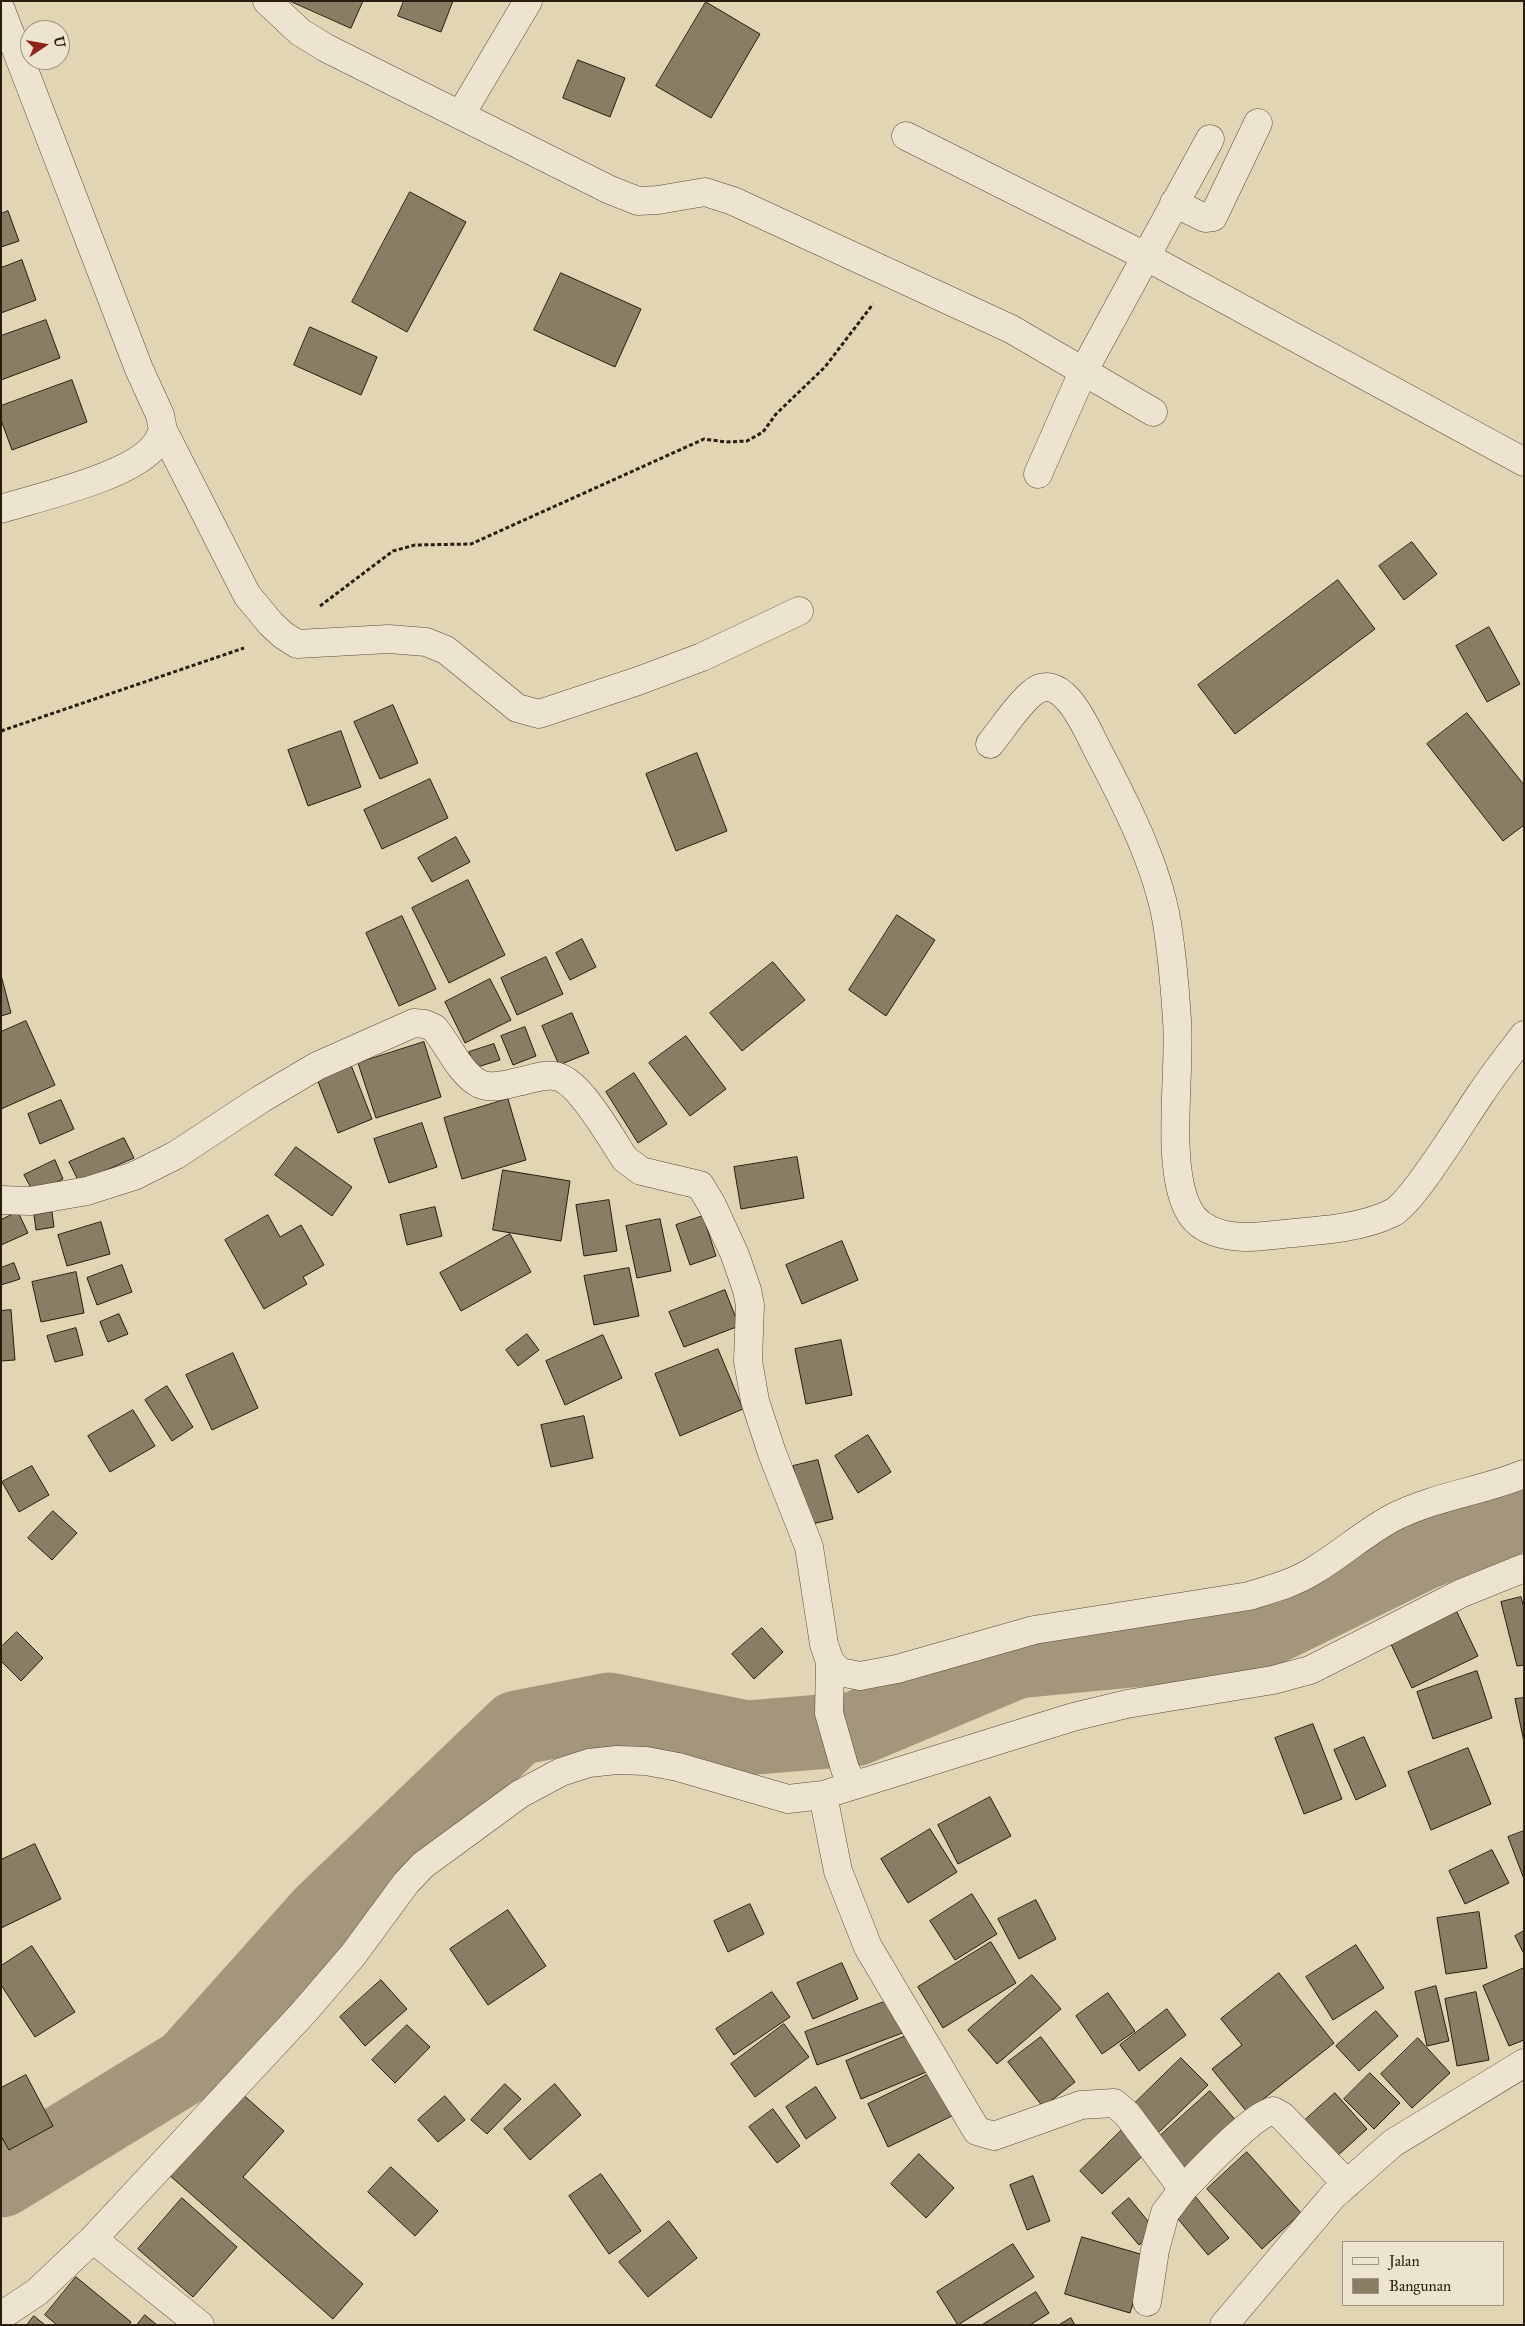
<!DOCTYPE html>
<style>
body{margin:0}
#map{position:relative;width:1525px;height:2326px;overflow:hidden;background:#e2d5b3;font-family:"IM FELL Great Primer",serif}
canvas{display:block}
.frame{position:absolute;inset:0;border:2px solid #281d0f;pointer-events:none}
.legend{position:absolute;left:1342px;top:2241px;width:162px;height:65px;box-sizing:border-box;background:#ece4ce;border:1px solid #9e9482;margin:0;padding:6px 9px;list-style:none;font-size:15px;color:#281d0f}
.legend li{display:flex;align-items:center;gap:10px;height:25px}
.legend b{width:25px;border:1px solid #9e9482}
.north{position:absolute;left:20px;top:20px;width:50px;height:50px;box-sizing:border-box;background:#ece4ce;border:1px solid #9e9482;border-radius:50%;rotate:78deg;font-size:14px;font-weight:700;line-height:20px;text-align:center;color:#281d0f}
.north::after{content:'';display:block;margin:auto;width:18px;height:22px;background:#8f2418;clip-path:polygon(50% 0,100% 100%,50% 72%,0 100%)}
</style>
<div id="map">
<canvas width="1525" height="2326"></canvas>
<div class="frame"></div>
<ul class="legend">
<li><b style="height:6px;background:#ece4ce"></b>Jalan</li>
<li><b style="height:14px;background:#897d64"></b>Bangunan</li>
</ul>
<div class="north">U</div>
</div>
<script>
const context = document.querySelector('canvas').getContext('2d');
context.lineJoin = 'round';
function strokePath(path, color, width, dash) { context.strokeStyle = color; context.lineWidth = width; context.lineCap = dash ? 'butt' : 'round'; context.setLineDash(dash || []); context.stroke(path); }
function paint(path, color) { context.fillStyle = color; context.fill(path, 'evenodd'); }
strokePath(new Path2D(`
 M1,2180L188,2065L323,1914L517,1728L609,1710L746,1738L855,1729L1017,1661L1247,1639L1420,1554L1524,1512`), '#a3967b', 75);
const building = new Path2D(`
 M290,1H363L351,28Z
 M404,1H453L441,32L398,16Z
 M706,2L760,34L711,118L656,86Z
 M578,60L625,78L610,117L563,98Z
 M410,192L466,222L407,332L352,302Z
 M8,211L19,241L1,247V214Z
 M22,260L36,300L1,313V268Z
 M561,273L641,309L615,367L534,330Z
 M46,320L60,358L1,380V336Z
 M310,327L377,357L361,395L294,365Z
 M72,380L87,422L12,450L1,420V406Z
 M1412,542L1437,574L1404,600L1379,566Z
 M1338,580L1375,629L1235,734L1198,685Z
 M1489,627L1520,684L1487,702L1456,646Z
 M393,705L418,763L380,779L354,722Z
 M1467,713L1524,785V825L1503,841L1427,744Z
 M341,731L361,787L308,806L288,750Z
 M697,753L727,831L676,851L646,774Z
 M430,779L448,818L382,849L364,810Z
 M456,837L470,862L432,882L418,858Z
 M468,880L505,955L449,983L412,908Z
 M897,915L935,940L886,1016L849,990Z
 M402,916L436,989L399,1006L366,933Z
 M582,939L596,967L570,980L556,953Z
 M546,957L563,994L517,1015L501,978Z
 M773,962L805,1000L742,1051L710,1013Z
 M1,975L11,1013L1,1016Z
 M490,979L511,1020L465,1043L445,1002Z
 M572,1013L589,1053L559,1065L542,1026Z
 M26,1021L55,1085L1,1109V1032Z
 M525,1027L536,1056L513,1065L501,1036Z
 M686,1036L726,1089L690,1116L649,1063Z
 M424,1042L441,1097L376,1118L358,1063Z
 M494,1044L500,1060L474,1068L469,1052Z
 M351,1065L372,1119L338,1133L317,1079Z
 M634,1073L667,1124L638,1143L606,1092Z
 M508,1099L526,1160L462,1179L444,1118Z
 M61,1100L74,1129L40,1144L28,1114Z
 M422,1123L437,1167L389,1183L374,1139Z
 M124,1138L134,1158L79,1182L69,1162Z
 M296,1147L352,1187L332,1216L275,1175Z
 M797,1157L804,1198L741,1209L734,1167Z
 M55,1160L63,1179L34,1193L24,1175Z
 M503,1170L570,1181L561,1241L493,1230Z
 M609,1200L617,1251L584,1256L576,1205Z
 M435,1207L442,1236L407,1245L400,1215Z
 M18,1212L28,1233L1,1245V1220Z
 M52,1212L54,1227L36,1230L34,1215Z
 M268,1215L280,1237L301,1225L324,1265L303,1277L307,1284L264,1309L225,1240Z
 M703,1216L716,1256L690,1265L676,1225Z
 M660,1219L671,1271L637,1278L626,1226Z
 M101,1222L110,1254L67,1266L58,1235Z
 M510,1234L531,1272L461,1311L440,1273Z
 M842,1241L858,1280L802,1304L786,1265Z
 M14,1263L20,1279L1,1285V1268Z
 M122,1265L132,1292L97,1305L87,1278Z
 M629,1268L639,1316L594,1325L584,1276Z
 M76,1272L84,1313L41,1322L32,1282Z
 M725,1290L739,1326L684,1347L669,1312Z
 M11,1310L15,1360L1,1361V1311Z
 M119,1314L128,1334L108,1342L100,1322Z
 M76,1328L83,1355L55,1362L47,1336Z
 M527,1334L539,1350L518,1366L506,1350Z
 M603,1335L622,1378L565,1405L546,1361Z
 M841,1340L852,1395L806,1404L795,1349Z
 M718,1349L743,1409L680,1436L655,1374Z
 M233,1353L258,1408L212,1430L186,1375Z
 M167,1386L193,1427L172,1441L145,1400Z
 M133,1410L155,1446L110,1472L88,1436Z
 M584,1416L593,1458L551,1467L541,1425Z
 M868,1435L891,1472L858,1493L835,1456Z
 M818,1460L833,1519L808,1525L793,1466Z
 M32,1466L49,1495L19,1512L2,1482Z
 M53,1511L77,1533L52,1560L28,1538Z
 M1521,1597L1524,1608V1665L1517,1666L1501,1602Z
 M1455,1608L1478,1656L1412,1688L1389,1640Z
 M762,1628L783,1652L754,1679L732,1654Z
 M17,1632L43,1658L21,1681L1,1661V1647Z
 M1477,1671L1492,1718L1433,1739L1417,1692Z
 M1524,1698V1742L1515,1699Z
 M1313,1724L1342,1799L1304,1814L1275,1738Z
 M1364,1737L1386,1786L1356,1800L1334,1750Z
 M1468,1748L1491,1804L1431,1830L1408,1772Z
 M990,1797L1011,1836L958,1864L938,1825Z
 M930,1829L957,1872L908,1903L881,1859Z
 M1524,1831V1879L1508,1837Z
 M35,1844L61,1899L1,1928V1860Z
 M1492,1850L1509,1883L1465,1904L1449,1871Z
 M972,1894L997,1934L955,1960L930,1921Z
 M1036,1900L1056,1939L1019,1959L998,1919Z
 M750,1904L764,1934L728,1952L714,1921Z
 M508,1910L546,1966L488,2005L450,1949Z
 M1479,1912L1487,1968L1446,1974L1437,1918Z
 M1524,1931V1954L1515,1936Z
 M991,1942L1016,1983L943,2028L918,1987Z
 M1356,1945L1384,1988L1333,2020L1306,1977Z
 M32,1946L75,2012L35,2037L1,1985V1966Z
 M842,1963L858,1999L813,2019L797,1983Z
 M1524,1968V2040L1509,2046L1483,1986Z
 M1279,1973L1334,2043L1247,2112L1212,2069L1242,2045L1221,2019Z
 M1032,1975L1061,2009L997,2064L968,2030Z
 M381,1980L407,2009L365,2046L340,2017Z
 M1436,1986L1449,2041L1427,2046L1415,1992Z
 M772,1992L790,2017L734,2055L716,2029Z
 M1476,1992L1489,2060L1457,2066L1445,1999Z
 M1108,1993L1135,2031L1102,2054L1076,2016Z
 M892,1999L905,2032L817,2065L805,2032Z
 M1167,2009L1186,2035L1139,2071L1120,2045Z
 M1376,2011L1398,2036L1359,2071L1336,2046Z
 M784,2024L809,2057L755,2097L731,2064Z
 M407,2025L430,2047L395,2083L372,2060Z
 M913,2033L929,2071L861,2099L846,2061Z
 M1041,2037L1075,2082L1043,2107L1008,2062Z
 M1418,2038L1450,2073L1412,2108L1381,2074Z
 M1181,2058L1208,2085L1157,2134L1131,2107Z
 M935,2071L956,2114L888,2147L868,2104Z
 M1370,2073L1400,2103L1374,2129L1344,2099Z
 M26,2075L53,2126L9,2150L1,2136V2088Z
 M505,2084L521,2099L487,2134L471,2120Z
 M555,2084L581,2115L530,2160L504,2129Z
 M816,2087L836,2118L806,2139L786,2107Z
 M1210,2091L1239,2124L1182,2176L1152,2143Z
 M240,2092L284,2131L243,2177L363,2284L333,2319L168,2174Z
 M1335,2093L1367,2129L1336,2157L1304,2121Z
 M445,2096L465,2120L438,2142L418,2120Z
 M773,2109L800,2146L777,2163L749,2127Z
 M1128,2124L1151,2148L1102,2194L1080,2171Z
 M1247,2152L1301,2213L1262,2249L1207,2189Z
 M919,2154L954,2188L926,2218L891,2184Z
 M391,2167L438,2211L415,2236L368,2192Z
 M601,2174L641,2231L609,2254L569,2196Z
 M1033,2176L1050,2221L1027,2230L1010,2185Z
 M1195,2196L1229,2238L1208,2255L1174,2214Z
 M182,2198L237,2247L193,2297L138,2249Z
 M1129,2198L1156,2231L1139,2245L1112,2213Z
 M669,2221L697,2258L648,2297L619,2262Z
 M1082,2237L1147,2256L1130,2313L1065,2294Z
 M1013,2244L1034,2277L958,2325L937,2292Z
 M76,2277L131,2322L129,2325H57L45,2315Z
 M1036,2292L1049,2313L1030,2325H982Z
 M145,2315L157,2325H137Z
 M34,2316L45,2325H27Z
 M1071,2318L1075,2325H1059Z`);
paint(building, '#897d64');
strokePath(building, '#281d0f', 1);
const minor = new Path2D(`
 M267,1L300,32L326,48L610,190L638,201L658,200L705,192L733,201L1011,329L1153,412
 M1,10L139,369L160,415L163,430C161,435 159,440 156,444C134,476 39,497 1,509
 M461,114L528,1
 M906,136L1145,256L1524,462
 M1174,203L1205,218L1213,217L1258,123
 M163,430L247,595L271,624L283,635L297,644L389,639L426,642L446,650L517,708L539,714L638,681L702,657L799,611
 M1038,474L1083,372L1210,139
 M990,744C1003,728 1016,707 1031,694C1061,667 1086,727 1096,747C1124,800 1157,864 1167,923C1172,955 1175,988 1177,1020C1181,1073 1165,1163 1188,1209C1201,1236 1237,1239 1264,1236C1304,1231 1356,1231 1392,1213C1413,1203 1465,1116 1482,1092C1495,1072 1510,1054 1524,1035
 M1,1200L30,1201L87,1191L134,1176L176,1155L261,1099L317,1066L414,1023L425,1024L434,1028C449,1045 459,1073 480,1084C491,1089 506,1085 517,1082C529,1080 542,1074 554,1076C579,1078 611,1139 625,1159L641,1171L700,1185L712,1205L735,1255L747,1290L750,1305L748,1361L755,1401L772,1453L809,1547L824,1644L830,1662L840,1672L860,1676L897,1669L1034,1630L1249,1596C1271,1589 1294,1583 1313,1571C1342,1554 1366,1531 1396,1516C1437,1496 1482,1491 1524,1474
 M830,1662L829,1713L845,1769L853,1784
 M823,1795L838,1871L868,1947L977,2131L994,2136L1081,2105L1114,2103L1127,2114L1183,2189L1165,2213L1155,2250L1147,2302
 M1183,2189C1200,2172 1253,2114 1273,2111L1282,2116L1347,2184
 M93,2239L200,2325
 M1,2316L37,2292L93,2239L304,2012L353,1955L406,1883L423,1865L520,1794L561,1772L589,1763L617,1760L646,1761L678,1767L788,1799L823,1795L1073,1717L1127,1704L1273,1680L1310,1670L1462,1593L1524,1568
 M1224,2325L1333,2196L1393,2143L1524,2063`);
strokePath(minor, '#564b38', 29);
strokePath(new Path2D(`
 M320,606L393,551L415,545L471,544L704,439L726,442L747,441L763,432L776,414L825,367L873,304
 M1,731L244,648`), '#281d0f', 3, [4, 2.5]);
strokePath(minor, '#ece4ce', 28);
</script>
